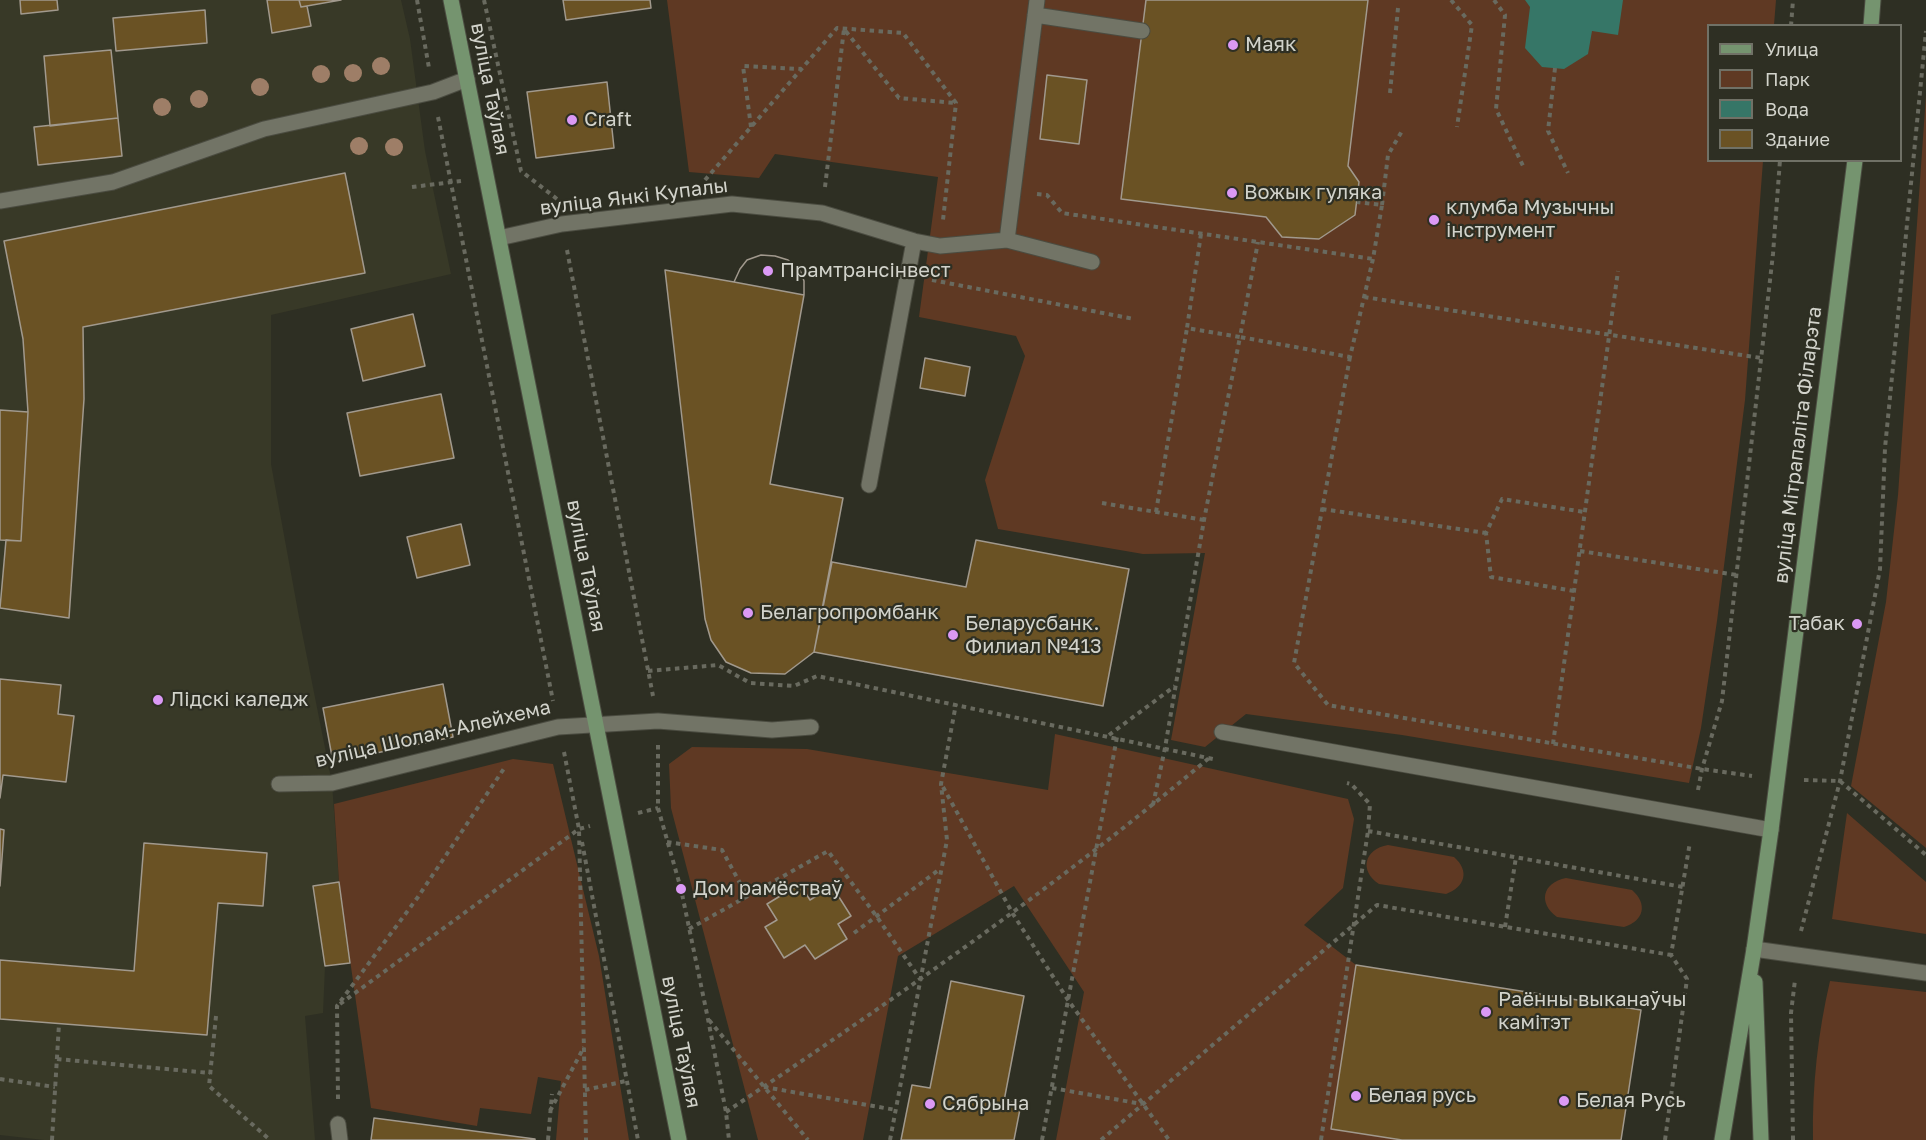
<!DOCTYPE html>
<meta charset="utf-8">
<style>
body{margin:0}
#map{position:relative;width:1926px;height:1140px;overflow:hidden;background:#2e2f23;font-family:"Golos Text",sans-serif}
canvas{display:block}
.legend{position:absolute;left:1707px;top:24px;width:195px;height:138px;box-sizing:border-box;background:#2e2f23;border:2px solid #707166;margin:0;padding:8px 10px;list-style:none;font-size:18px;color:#d2d3cb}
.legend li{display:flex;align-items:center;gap:12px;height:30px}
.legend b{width:30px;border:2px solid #707166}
</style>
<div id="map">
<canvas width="1926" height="1140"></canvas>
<ul class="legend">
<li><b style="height:8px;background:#75946f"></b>Улица</li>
<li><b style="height:16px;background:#5f3923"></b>Парк</li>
<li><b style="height:16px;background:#367667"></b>Вода</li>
<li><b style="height:16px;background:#6a5224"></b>Здание</li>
</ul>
</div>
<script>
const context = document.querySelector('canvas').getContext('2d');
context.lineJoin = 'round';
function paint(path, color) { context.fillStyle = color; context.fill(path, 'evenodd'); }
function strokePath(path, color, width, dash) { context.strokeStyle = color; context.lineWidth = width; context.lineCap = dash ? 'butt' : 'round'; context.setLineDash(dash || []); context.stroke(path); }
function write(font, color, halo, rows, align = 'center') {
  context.font = font + ' "Golos Text",sans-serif'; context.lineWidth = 4.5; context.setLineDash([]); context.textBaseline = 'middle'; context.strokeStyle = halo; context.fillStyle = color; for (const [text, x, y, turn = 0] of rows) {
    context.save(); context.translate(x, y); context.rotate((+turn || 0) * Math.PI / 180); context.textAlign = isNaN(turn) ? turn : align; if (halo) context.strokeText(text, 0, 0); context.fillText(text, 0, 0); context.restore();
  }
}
paint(new Path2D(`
 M0,0H401L410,39L425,151L451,274L271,315V464L299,617L332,783L339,882L350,963L325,966L323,1013L305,1016L315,1140H44L0,1135Z`), '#383927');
paint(new Path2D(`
 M667,0H1776L1774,25L1708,26V160L1763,161L1745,400L1717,621L1701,728L1689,783L1402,735L1246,714L1205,747L1171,740L1205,553L1143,554L998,529L985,480L1025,356L1016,336L919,317L938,177L775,154L759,178L689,172Z
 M1926,95V848L1851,786L1886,602L1898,495Z
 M1055,734L1348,799L1354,819L1343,888L1304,925L1356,965L1402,1140H1056L1084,992L1014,886L898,956L863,1140H758L671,808L669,764L692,747L807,749L1048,790Z
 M513,759L553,764L599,956L629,1140H556L561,1081L538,1077L531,1114L480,1108L477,1126L371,1108L339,882L334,804Z
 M1847,813L1926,882V934L1832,919Z
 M1388,845L1454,857C1470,871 1465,887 1446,894L1379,884C1359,871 1364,849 1388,845Z
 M1566,878L1632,890C1648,904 1644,921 1624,927L1557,917C1538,903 1542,883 1566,878Z
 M1830,981L1926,992V1140H1813C1812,1087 1818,1032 1830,981Z`), '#5f3923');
paint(new Path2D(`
 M1525,0H1623L1618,35L1592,31L1588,54L1564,69L1542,67L1525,48L1530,7Z`), '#367667');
const building = new Path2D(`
 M20,0H57L58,10L21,14Z
 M267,0H299L301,7L307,6L311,26L272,33Z
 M299,0H341L301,7Z
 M563,0H650L651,8L566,20Z
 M1146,0H1368L1348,166L1359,182L1355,215L1319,239L1282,237L1266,217L1121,199Z
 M205,10L207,43L116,51L113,18Z
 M111,50L118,118L50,126L44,56Z
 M1047,75L1087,80L1079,144L1040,139Z
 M607,82L614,148L536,158L527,92Z
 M118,118L122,156L38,165L34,127Z
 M345,173L365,273L83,327L84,399L69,618L0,608L6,540L21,541L28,412L23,339L4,241Z
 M761,255L775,256L788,260L800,270L804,281V295L770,484L843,498L814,652L785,674L751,673L726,662L711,640L705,619L665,270L734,282L740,269L747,260Z
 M761,255L775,256L788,260L800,270L804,281V295L734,282L740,269L747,260Z
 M413,314L425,366L363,381L351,329Z
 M925,358L970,367L965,396L920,388Z
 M441,394L454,458L360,476L347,413Z
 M0,410L28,412L21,541L0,540Z
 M461,524L470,565L417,578L407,537Z
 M976,540L1129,569L1103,706L814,652L832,562L966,587Z
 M0,679L61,685L58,714L74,716L66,782L3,775L0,798Z
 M443,684L453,737L333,762L323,708Z
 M0,829L4,830L0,886Z
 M144,843L267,853L263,906L218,903L207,1035L0,1019V960L134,971Z
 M339,882L350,963L325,966L313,886Z
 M800,884L810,900L832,886L851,916L838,924L847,939L815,959L805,945L784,958L765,927L777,920L767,904Z
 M1356,965L1641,1010L1621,1140H1402L1331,1129Z
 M951,981L1024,996L1004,1101L1021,1104L1014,1140H901L912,1085L930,1088Z
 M374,1118L535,1139V1140H371Z`);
paint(building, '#6a5224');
strokePath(building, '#a1998d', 1.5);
const minor = new Path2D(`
 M1035,15L1142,31
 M0,201L113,182L264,129L433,92L467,79
 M499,238L562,224L732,204L822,213L914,241L940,246L1007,240L1092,262
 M1007,240L1037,0
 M869,485L914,241
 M1222,732L1771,830
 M279,784L332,783L558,727L658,721L772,730L811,727
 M1754,949L1926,973
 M338,1124L340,1140`);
const major = new Path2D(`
 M451,0L679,1140
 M1871,26L1873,0
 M1755,982L1761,1140
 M1722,1140L1754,949L1771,830L1855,160`);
strokePath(minor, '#4b4c41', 17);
strokePath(major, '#4b4c41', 17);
strokePath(new Path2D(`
 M417,0L429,68
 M484,0L521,171L557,199
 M1451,0L1472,25L1457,127
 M1494,0L1505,15L1496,109L1524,168
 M1791,26L1793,0
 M1555,68L1548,131L1568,173
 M1390,93L1398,8
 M438,117L553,701
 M751,127L743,66L801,69
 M705,180L837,28L903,33L956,103L943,220
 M412,187L461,181
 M825,187L844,29L899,98L955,103
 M1037,194L1047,195L1062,213L1373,259
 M1382,205L1388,155L1402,131
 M1201,234L1187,328L1240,337L1258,242
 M567,250L653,696
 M932,280L1134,319
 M1364,297L1761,358
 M1350,357L1294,663L1328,705L1702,769L1752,776
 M1102,503L1204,520
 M1322,509L1486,533
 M1156,512L1187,328
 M1580,551L1737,575
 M1574,591L1491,577L1486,533L1502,499L1584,512
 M648,671L718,665L750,683L794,686L817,676L1213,759
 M1109,735L1175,686
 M1553,744L1618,271
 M658,745V808L681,889L708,1019L726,1112L729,1140
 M564,752L579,829L586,1140
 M1804,780L1840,781L1926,855
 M943,787L1013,914L1068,1000L1169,1140
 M1698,790L1702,769L1722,701L1773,254L1780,160
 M1153,805L1165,748L1204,520L1240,337L1350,357L1373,259L1382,205L1357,202
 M638,813L658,808
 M1368,831L1683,887
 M582,842L638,1140
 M667,842L722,850L747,896
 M1505,927L1516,857
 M689,929L828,851L877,917L920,979
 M1801,931L1840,781L1880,569L1885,448L1926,31
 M854,933L940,869
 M340,1004L579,829L590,826
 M216,1016L209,1086L270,1140
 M709,1020L808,1140
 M57,1059L210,1073
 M0,1079L55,1087
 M764,1087L896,1110
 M1052,1088L1142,1104
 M585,1090L626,1081
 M338,1099L337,1006L418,897L505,767
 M550,1111L584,1047
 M726,1112C892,1001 1056,887 1209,758
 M52,1140L59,1024
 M548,1140L552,1094
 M890,1140L947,840L941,784L956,704
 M1042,1140L1117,737
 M1101,1140L1377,905L1671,955
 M1321,1140L1368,831L1370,804L1351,784L1347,783
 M1665,1140L1687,979L1671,955L1690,842
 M1793,1140L1791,1013L1795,980`), '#696a5f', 4, [4.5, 4.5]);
strokePath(minor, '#727466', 15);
strokePath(major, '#75946f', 15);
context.fillStyle = '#9e7e67';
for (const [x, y] of [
 [381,66],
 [353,73],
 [321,74],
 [260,87],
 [199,99],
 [162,107],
 [359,146],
 [394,147]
]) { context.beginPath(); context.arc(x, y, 9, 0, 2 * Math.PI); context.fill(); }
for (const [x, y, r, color] of [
 [1233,45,6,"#db99f5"],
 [572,120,6,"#db99f5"],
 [1232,193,6,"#db99f5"],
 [1434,220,6,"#db99f5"],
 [768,271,6,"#db99f5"],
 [748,613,6,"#db99f5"],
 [1857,624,6,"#db99f5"],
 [953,635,6,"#db99f5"],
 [158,700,6,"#db99f5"],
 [681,889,6,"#db99f5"],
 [1486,1012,6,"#db99f5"],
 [1356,1096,6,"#db99f5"],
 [1564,1101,6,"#db99f5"],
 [930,1104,6,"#db99f5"]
]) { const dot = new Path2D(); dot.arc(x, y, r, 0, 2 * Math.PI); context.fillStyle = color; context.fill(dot); strokePath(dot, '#2e2f23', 2); }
write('20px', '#d2d3cb', '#2e2f23', [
 ["Маяк",1245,45],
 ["Craft",584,120],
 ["Вожык гуляка",1244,193],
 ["клумба Музычны",1446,208],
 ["інструмент",1446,231],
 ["Прамтрансінвест",780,271],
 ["Белагропромбанк",760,613],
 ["Беларусбанк.",965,624],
 ["Филиал №413",965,647],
 ["Табак",1845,624,"right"],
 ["Лідскі каледж",170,700],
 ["Дом рамёстваў",693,889],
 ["Раённы выканаўчы",1498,1000],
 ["камітэт",1498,1023],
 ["Белая русь",1368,1096],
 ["Белая Русь",1576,1101],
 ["Сябрына",942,1104]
], 'left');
write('20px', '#d2d3cb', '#2e2f23', [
 ["вуліца Таўлая",490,89,79],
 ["вуліца Янкі Купалы",634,197,-7],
 ["вуліца Мітрапаліта Філарэта",1798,445,-83],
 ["вуліца Таўлая",586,566,79],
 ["вуліца Шолам-Алейхема",433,734,-13],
 ["вуліца Таўлая",681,1042,79]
]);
</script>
